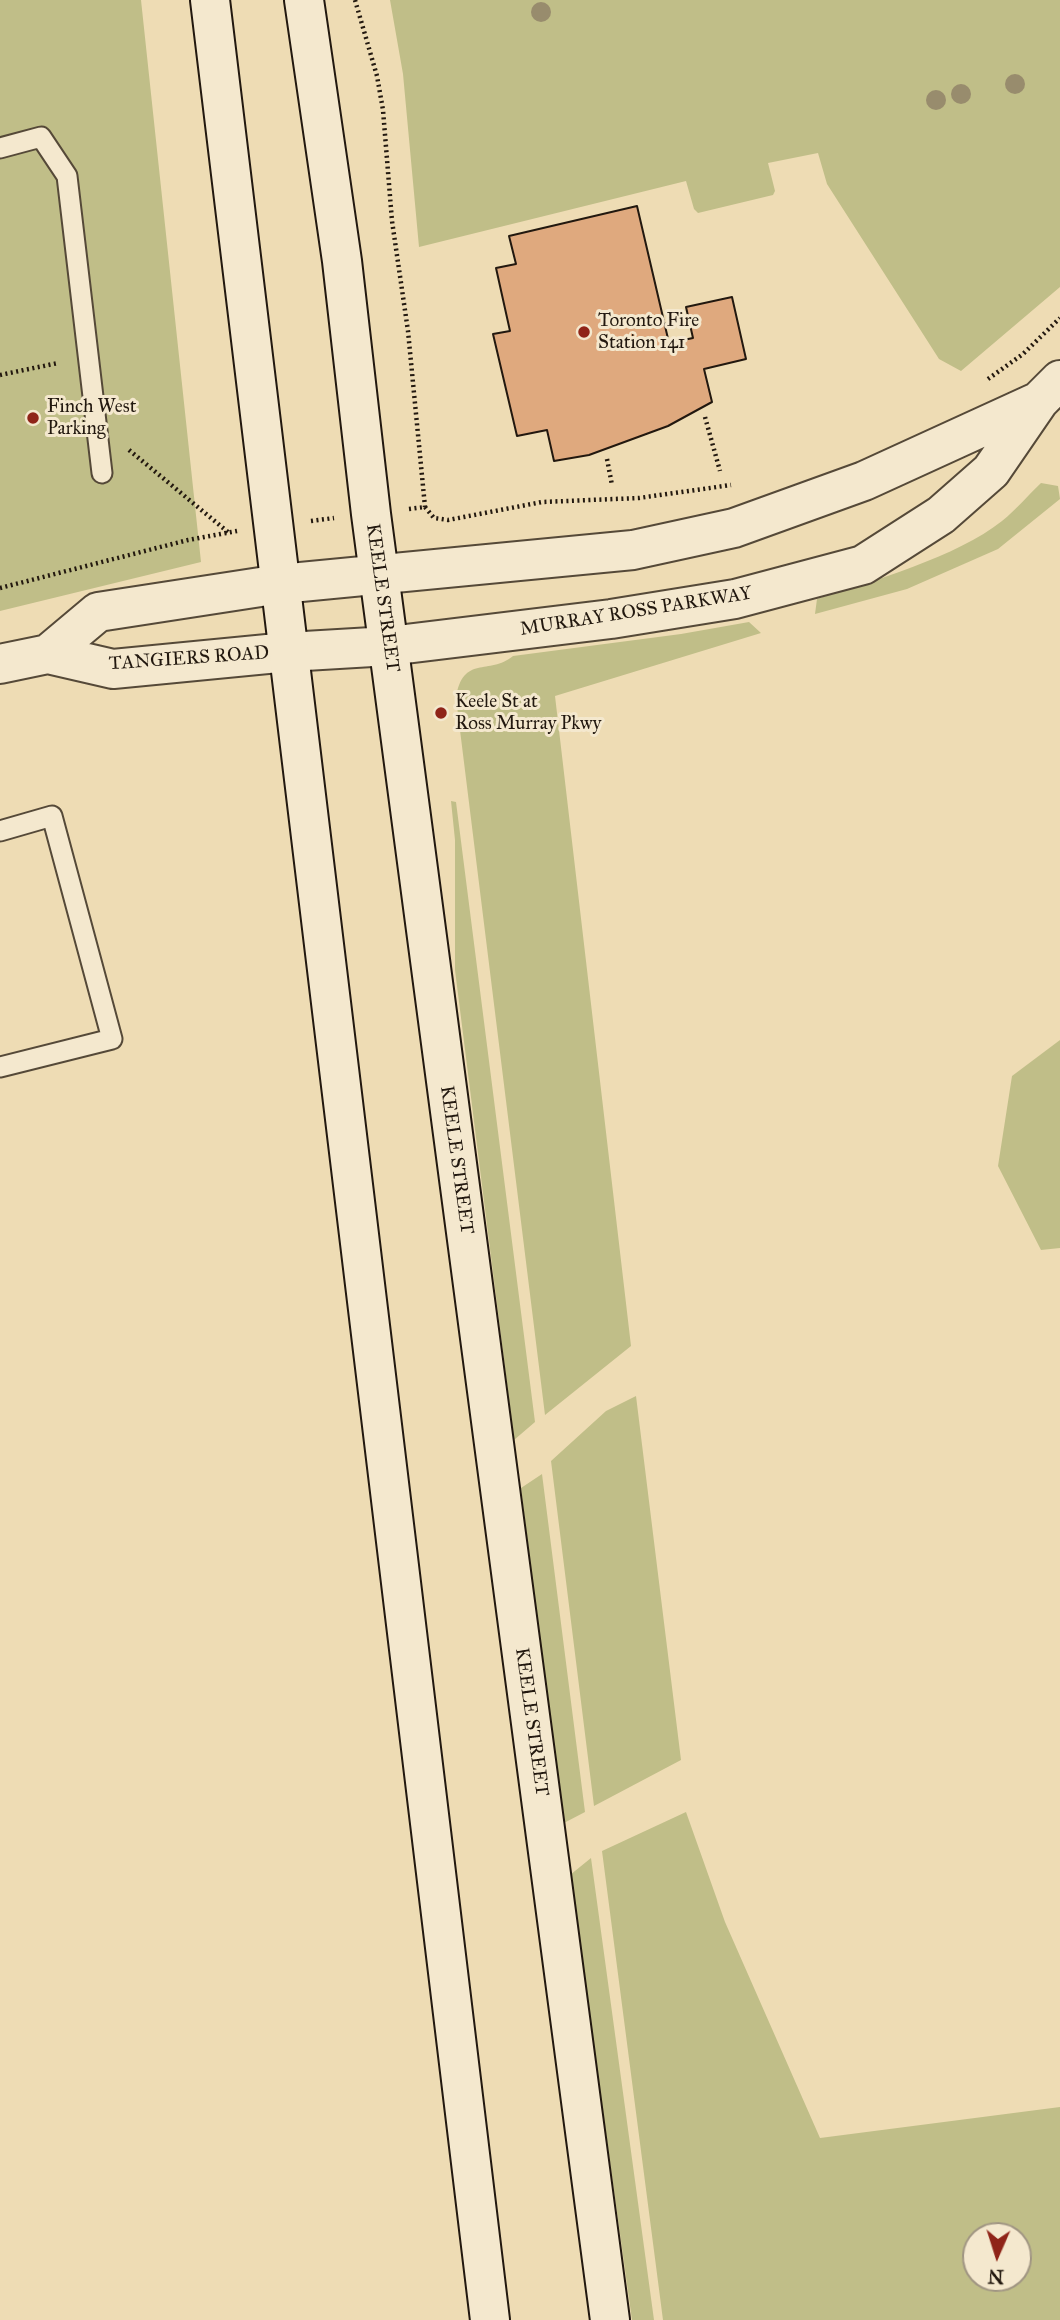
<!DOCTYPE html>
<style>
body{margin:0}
#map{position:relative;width:1060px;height:2320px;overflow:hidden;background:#eedcb4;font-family:"IM FELL Great Primer",serif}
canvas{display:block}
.north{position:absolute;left:962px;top:2222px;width:70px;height:70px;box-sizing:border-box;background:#f4e8ce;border:2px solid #a09582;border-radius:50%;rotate:183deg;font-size:19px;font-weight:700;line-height:28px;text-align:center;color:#22180f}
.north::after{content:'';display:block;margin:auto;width:24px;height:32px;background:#8f2418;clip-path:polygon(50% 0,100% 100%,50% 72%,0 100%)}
</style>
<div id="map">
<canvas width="1060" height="2320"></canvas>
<div class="north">N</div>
</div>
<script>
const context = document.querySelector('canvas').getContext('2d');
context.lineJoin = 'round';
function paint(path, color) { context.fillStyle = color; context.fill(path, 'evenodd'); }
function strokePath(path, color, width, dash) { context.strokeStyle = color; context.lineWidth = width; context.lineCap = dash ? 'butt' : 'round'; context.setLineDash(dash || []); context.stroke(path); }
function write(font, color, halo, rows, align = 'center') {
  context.font = font + ' "IM FELL Great Primer",serif'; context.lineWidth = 6; context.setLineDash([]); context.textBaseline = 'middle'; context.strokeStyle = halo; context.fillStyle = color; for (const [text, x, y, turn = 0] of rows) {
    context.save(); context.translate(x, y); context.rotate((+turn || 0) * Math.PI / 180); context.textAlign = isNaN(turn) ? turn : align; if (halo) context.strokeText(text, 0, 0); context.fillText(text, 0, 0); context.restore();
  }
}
paint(new Path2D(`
 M0,0H141L201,562L0,611Z
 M390,0H1060V287L961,371L939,359L827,184L818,153L768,163L775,191L773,195L698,213L694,209L686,181L419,247L403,74Z
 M1041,483L1058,486L1060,499L998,549L907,589L815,614L817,599C872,581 957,557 1002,521C1016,510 1028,495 1041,483Z
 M749,622L761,633L555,696L631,1346L545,1415L456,698C463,654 489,676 513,656L681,634Z
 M451,801L456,802L535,1422L514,1440L455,970V840Z
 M1060,1040V1248L1041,1250L998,1166L1012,1076Z
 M636,1396L681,1760L594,1806L551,1461L606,1411Z
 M542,1474L585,1812L562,1824L521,1488Z
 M686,1812L725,1922L820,2138L1060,2107V2320H663L602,1851ZM976,2236H1018V2278H976Z
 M591,1858L654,2320H632L570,1875Z`), '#c0be88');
const building = new Path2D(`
 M637,206L669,343L693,338L686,307L732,297L746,359L704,369L712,402L668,426L589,455L554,461L547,430L517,436L493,334L510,331L496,268L516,264L509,236Z`);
paint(building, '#dfa97e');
strokePath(building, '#22180f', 2);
const service = new Path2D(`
 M0,148L41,137L67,176L102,473
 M0,831L52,816L112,1039L0,1067`);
const minor = new Path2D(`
 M48,654L98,612L280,584
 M0,664L48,654L113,669L288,652`);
const tertiary = new Path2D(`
 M280,584L633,550L734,528L864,481L1039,401
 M288,652L389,646L611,619L735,599L863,565L941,515L991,471L1039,401L1060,380`);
const secondary = new Path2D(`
 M210,0L490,2320
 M304,0L342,261L371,514L610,2320`);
strokePath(service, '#554938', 23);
strokePath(minor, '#554938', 42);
strokePath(tertiary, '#554938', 42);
strokePath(secondary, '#22180f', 42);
strokePath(new Path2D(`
 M355,0L377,76L383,110L392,221L408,331L425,507
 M0,375L58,363
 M988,379L1023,354L1060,318
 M705,417L720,471
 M129,450L228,532
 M607,459L612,485
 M425,507L434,518L448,520L542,502L639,498L731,485
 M409,509L425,507
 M311,521L334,518
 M0,588L188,540L237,531`), '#22180f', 4.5, [2, 3.5]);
strokePath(service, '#f4e8ce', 19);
strokePath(minor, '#f4e8ce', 38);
strokePath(tertiary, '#f4e8ce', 38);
strokePath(secondary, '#f4e8ce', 38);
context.fillStyle = '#988c6d';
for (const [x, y] of [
 [541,12],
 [1015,84],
 [961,94],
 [936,100]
]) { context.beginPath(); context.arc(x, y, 10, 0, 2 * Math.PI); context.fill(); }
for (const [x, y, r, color] of [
 [584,332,7,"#8f2418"],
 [33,418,7,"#8f2418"],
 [441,713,7,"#8f2418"]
]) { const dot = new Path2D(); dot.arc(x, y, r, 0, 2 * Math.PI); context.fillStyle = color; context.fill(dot); strokePath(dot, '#f4e8ce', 2.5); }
write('19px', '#22180f', '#f4e8ce', [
 ["Toronto Fire",598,321],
 ["Station 141",598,343],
 ["Finch West",47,407],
 ["Parking",47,429],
 ["Keele St at",455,702],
 ["Ross Murray Pkwy",455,724]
], 'left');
write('19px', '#22180f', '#f4e8ce', [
 ["KEELE STREET",382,598,82],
 ["MURRAY ROSS PARKWAY",636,612,-9],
 ["TANGIERS ROAD",189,659,-4],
 ["KEELE STREET",456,1160,82],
 ["KEELE STREET",531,1722,82]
]);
</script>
